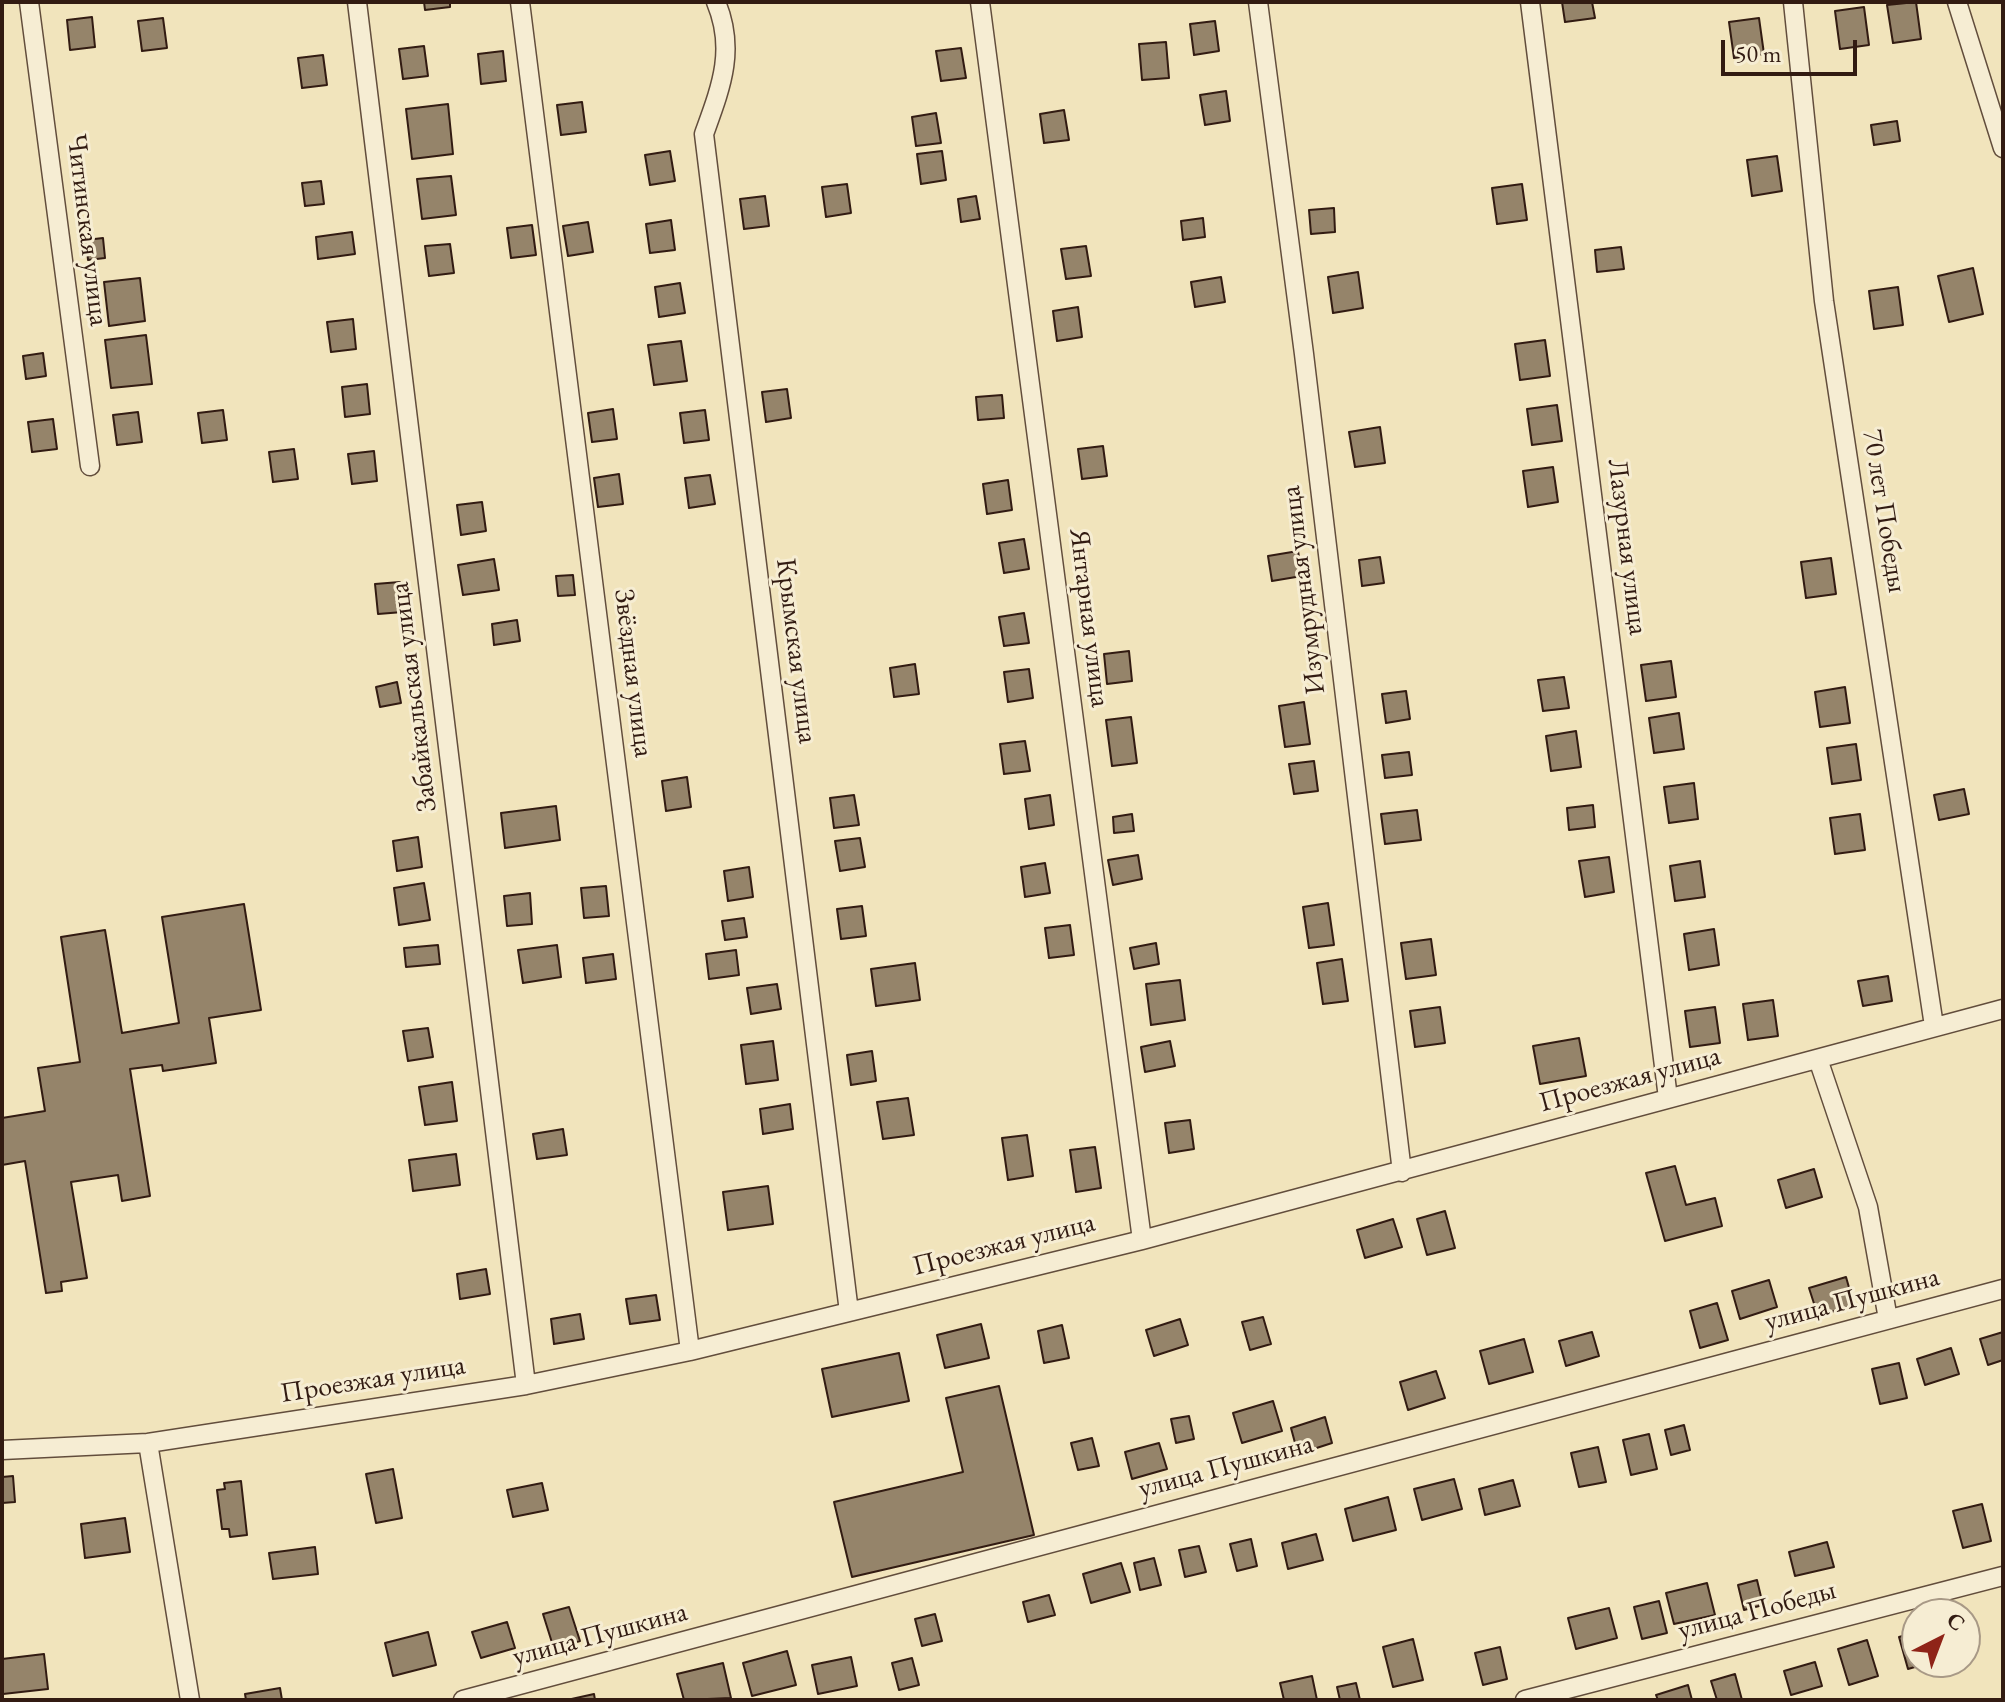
<!DOCTYPE html>
<meta charset="utf-8">
<style>
body{margin:0}
#map{position:relative;width:2005px;height:1702px;overflow:hidden;background:#f1e4bc;font-family:"EB Garamond",serif}
canvas{display:block}
.frame{position:absolute;inset:0;border:4px solid #321b12;pointer-events:none}
.north{position:absolute;left:1901px;top:1598px;width:80px;height:80px;box-sizing:border-box;background:#f6edd3;border:2px solid #a89986;border-radius:50%;rotate:42deg;font-size:22px;font-weight:700;line-height:32px;text-align:center;color:#321b12}
.north::after{content:'';display:block;margin:auto;width:28px;height:36px;background:#8f2418;clip-path:polygon(50% 0,100% 100%,50% 72%,0 100%)}
.scale{position:absolute;left:1721px;top:40px;width:136px;height:36px;box-sizing:border-box;border:4px solid #321b12;border-top:0;padding-left:10px;font-size:24px;line-height:28px;white-space:nowrap;color:#321b12;-webkit-text-stroke:6px #f6edd3;paint-order:stroke}
</style>
<div id="map">
<canvas width="2005" height="1702"></canvas>
<div class="frame"></div>
<div class="north">С</div>
<div class="scale">50 m</div>
</div>
<script>
const context = document.querySelector('canvas').getContext('2d');
context.lineJoin = 'round';
function paint(path, color) { context.fillStyle = color; context.fill(path, 'evenodd'); }
function strokePath(path, color, width, dash) { context.strokeStyle = color; context.lineWidth = width; context.lineCap = dash ? 'butt' : 'round'; context.setLineDash(dash || []); context.stroke(path); }
function write(font, color, halo, rows, align = 'center') {
  context.font = font + ' "EB Garamond",serif'; context.lineWidth = 6; context.setLineDash([]); context.textBaseline = 'middle'; context.strokeStyle = halo; context.fillStyle = color; for (const [text, x, y, turn = 0] of rows) {
    context.save(); context.translate(x, y); context.rotate((+turn || 0) * Math.PI / 180); context.textAlign = isNaN(turn) ? turn : align; if (halo) context.strokeText(text, 0, 0); context.fillText(text, 0, 0); context.restore();
  }
}
const building = new Path2D(`
 M424,2H450V7L425,10Z
 M1562,2H1592L1595,18L1565,22Z
 M1916,2L1921,39L1893,43L1887,5Z
 M1864,7L1869,45L1840,49L1835,11Z
 M92,17L95,47L70,50L67,20Z
 M163,18L167,48L142,51L138,21Z
 M1759,18L1764,54L1734,58L1729,22Z
 M1215,21L1219,51L1194,55L1190,24Z
 M1166,42L1169,78L1142,80L1139,44Z
 M424,46L428,76L403,79L399,49Z
 M961,48L966,78L941,81L936,51Z
 M503,51L506,81L481,84L478,54Z
 M323,55L327,85L302,88L298,58Z
 M1226,91L1230,121L1205,125L1200,95Z
 M582,102L586,132L561,135L557,105Z
 M448,104L453,154L412,159L406,109Z
 M1064,110L1069,140L1044,143L1040,114Z
 M936,113L941,143L916,146L912,117Z
 M1897,121L1900,141L1874,145L1871,125Z
 M670,151L675,181L650,185L645,155Z
 M942,151L946,180L921,184L917,154Z
 M1777,156L1782,191L1752,196L1747,160Z
 M451,176L456,215L422,219L417,179Z
 M321,181L324,204L305,206L302,183Z
 M847,184L851,213L826,217L822,187Z
 M1522,184L1527,220L1497,224L1492,188Z
 M765,196L769,226L744,229L740,199Z
 M976,196L980,219L961,222L958,199Z
 M1334,208L1335,232L1311,234L1309,210Z
 M1203,218L1205,237L1183,240L1181,221Z
 M671,220L675,250L650,253L646,224Z
 M588,222L593,252L568,256L563,226Z
 M532,225L536,255L511,258L507,228Z
 M352,232L355,254L318,259L316,237Z
 M103,238L105,258L88,260L86,240Z
 M450,244L454,273L429,276L425,246Z
 M1086,246L1091,276L1066,279L1061,249Z
 M1621,247L1624,269L1597,272L1595,250Z
 M1973,268L1983,314L1949,322L1938,276Z
 M1358,272L1363,308L1333,313L1328,277Z
 M1221,277L1225,302L1195,307L1191,282Z
 M140,278L145,321L109,326L104,282Z
 M680,283L685,313L659,317L655,287Z
 M1898,287L1903,325L1874,329L1869,291Z
 M1078,307L1082,337L1057,341L1053,311Z
 M353,319L356,349L331,352L327,322Z
 M146,335L152,384L111,388L105,340Z
 M1545,340L1550,376L1520,380L1515,344Z
 M681,341L687,381L654,385L648,345Z
 M43,353L46,376L26,379L23,356Z
 M367,384L370,414L345,417L342,387Z
 M787,389L791,418L766,422L762,392Z
 M1002,395L1004,418L978,420L976,397Z
 M1557,405L1562,441L1532,445L1527,409Z
 M613,409L617,439L592,442L588,413Z
 M223,410L227,440L202,443L198,413Z
 M705,410L709,440L684,443L680,413Z
 M138,412L142,442L117,445L113,415Z
 M53,419L57,449L32,452L28,422Z
 M1380,427L1385,463L1355,467L1349,432Z
 M1103,446L1107,476L1082,479L1078,449Z
 M294,449L298,479L273,482L269,452Z
 M374,451L377,481L352,484L348,454Z
 M1553,467L1558,502L1528,507L1523,471Z
 M619,474L623,504L598,507L594,478Z
 M710,475L715,504L689,508L685,478Z
 M1008,480L1012,510L987,514L983,484Z
 M482,502L486,531L461,535L457,505Z
 M1024,539L1029,569L1004,573L999,543Z
 M1298,551L1302,576L1272,581L1268,556Z
 M1380,557L1384,583L1362,586L1359,560Z
 M1831,558L1836,594L1806,598L1801,562Z
 M494,559L499,590L463,595L458,565Z
 M573,575L575,595L558,596L556,576Z
 M400,582L403,612L378,614L375,584Z
 M1024,613L1029,643L1004,646L999,617Z
 M517,620L520,641L494,645L492,624Z
 M1129,651L1132,681L1107,684L1104,654Z
 M1671,661L1676,697L1646,701L1641,665Z
 M915,664L919,694L894,697L890,668Z
 M1029,669L1033,698L1008,702L1004,672Z
 M1564,677L1569,708L1543,711L1538,680Z
 M397,682L401,703L380,707L376,687Z
 M1845,687L1850,723L1820,727L1815,692Z
 M1406,691L1410,719L1386,723L1382,694Z
 M1304,702L1310,744L1285,747L1279,706Z
 M1679,713L1684,749L1654,753L1649,718Z
 M1131,717L1137,763L1112,766L1106,720Z
 M1576,731L1581,767L1551,771L1546,736Z
 M1025,741L1030,771L1004,774L1000,744Z
 M1856,744L1861,780L1832,784L1827,748Z
 M1409,752L1412,775L1385,778L1382,755Z
 M1314,761L1318,791L1294,794L1289,764Z
 M687,777L691,807L666,811L662,781Z
 M1694,783L1698,819L1669,823L1664,787Z
 M1964,789L1969,814L1939,820L1934,795Z
 M854,795L859,825L834,828L830,798Z
 M1050,795L1054,825L1029,829L1025,799Z
 M1593,805L1595,827L1569,830L1567,808Z
 M556,806L560,840L505,848L501,813Z
 M1417,810L1421,840L1385,844L1381,814Z
 M1132,814L1134,831L1114,833L1113,817Z
 M1860,814L1865,850L1835,854L1830,818Z
 M418,837L422,867L397,871L393,841Z
 M860,838L865,867L840,871L835,841Z
 M1138,855L1142,879L1113,885L1108,860Z
 M1609,857L1614,892L1585,897L1579,861Z
 M1700,861L1705,897L1675,901L1670,866Z
 M1045,863L1050,893L1025,897L1021,867Z
 M749,867L753,897L728,901L724,871Z
 M424,883L430,920L399,925L394,888Z
 M606,886L609,916L584,918L581,888Z
 M530,893L532,924L507,926L504,896Z
 M1328,903L1334,945L1309,948L1303,907Z
 M244,904L261,1010L209,1018L216,1063L163,1071L162,1065L130,1069L150,1196L122,1201L118,1175L71,1182L87,1278L61,1282L62,1291L46,1293L25,1161L2,1165V1118L45,1111L38,1068L80,1062L61,937L105,930L122,1033L179,1023L162,917Z
 M862,906L866,936L841,939L837,909Z
 M744,918L747,937L725,940L722,921Z
 M1070,925L1074,955L1049,958L1045,928Z
 M1714,929L1719,965L1689,970L1684,934Z
 M1431,939L1436,975L1406,979L1401,943Z
 M1156,943L1159,964L1134,969L1130,948Z
 M438,945L440,964L406,967L404,948Z
 M557,945L561,977L523,983L518,950Z
 M736,950L739,975L709,979L706,954Z
 M613,954L616,979L586,983L583,958Z
 M1342,959L1348,1001L1323,1004L1317,963Z
 M915,963L920,1000L876,1006L871,969Z
 M1888,976L1892,1001L1863,1006L1858,981Z
 M1180,980L1185,1020L1151,1025L1146,984Z
 M777,984L781,1009L751,1014L747,988Z
 M1773,1000L1778,1036L1748,1040L1743,1004Z
 M1440,1007L1445,1043L1415,1047L1410,1011Z
 M1715,1007L1720,1043L1690,1047L1685,1011Z
 M428,1028L433,1057L408,1061L403,1031Z
 M1579,1038L1586,1076L1540,1084L1533,1046Z
 M773,1041L778,1080L746,1084L741,1045Z
 M1170,1041L1175,1066L1145,1072L1141,1047Z
 M872,1051L876,1081L851,1085L847,1055Z
 M452,1082L457,1121L425,1125L419,1087Z
 M908,1098L914,1135L883,1139L877,1102Z
 M790,1104L793,1129L763,1134L760,1109Z
 M1190,1120L1194,1149L1169,1153L1165,1123Z
 M563,1129L567,1155L537,1159L533,1134Z
 M1027,1135L1033,1176L1008,1180L1002,1138Z
 M1095,1147L1101,1188L1076,1192L1070,1150Z
 M456,1154L460,1185L413,1191L409,1160Z
 M1675,1166L1686,1205L1715,1198L1722,1226L1665,1241L1646,1173Z
 M1814,1169L1822,1197L1786,1208L1778,1180Z
 M768,1186L773,1224L728,1230L723,1192Z
 M1445,1211L1455,1248L1427,1255L1417,1219Z
 M1393,1219L1402,1247L1365,1258L1357,1230Z
 M486,1269L490,1294L460,1299L457,1274Z
 M1846,1277L1854,1305L1818,1316L1809,1288Z
 M1769,1280L1777,1307L1740,1319L1732,1291Z
 M656,1295L660,1320L630,1324L626,1299Z
 M1717,1303L1728,1340L1700,1348L1690,1311Z
 M580,1314L584,1339L554,1344L551,1319Z
 M1263,1317L1271,1344L1250,1350L1242,1322Z
 M1180,1319L1188,1345L1154,1356L1146,1330Z
 M981,1324L989,1358L945,1368L937,1335Z
 M1062,1325L1069,1358L1044,1363L1038,1331Z
 M1592,1332L1599,1356L1566,1366L1559,1341Z
 M2003,1332V1360L1988,1365L1980,1339Z
 M1524,1339L1533,1372L1489,1384L1480,1351Z
 M1951,1348L1959,1374L1925,1385L1917,1359Z
 M899,1353L909,1401L832,1417L822,1369Z
 M1899,1363L1907,1398L1880,1404L1872,1369Z
 M1436,1371L1445,1398L1408,1410L1400,1382Z
 M999,1386L1034,1535L852,1577L834,1502L963,1472L946,1398Z
 M1273,1401L1282,1431L1242,1443L1233,1413Z
 M1189,1416L1194,1439L1176,1443L1171,1419Z
 M1325,1417L1332,1443L1298,1454L1291,1428Z
 M1684,1425L1690,1450L1671,1455L1665,1430Z
 M1649,1434L1657,1469L1631,1475L1623,1440Z
 M1092,1438L1099,1466L1078,1470L1071,1443Z
 M1159,1443L1167,1469L1132,1479L1125,1452Z
 M1598,1447L1606,1482L1579,1487L1571,1453Z
 M393,1469L402,1518L376,1523L366,1474Z
 M13,1476L15,1502L2,1503V1477Z
 M1454,1479L1462,1509L1422,1520L1414,1489Z
 M1513,1480L1520,1506L1485,1515L1479,1489Z
 M241,1481L247,1535L230,1537L229,1529H222L217,1490L225,1489L224,1483Z
 M542,1483L548,1510L513,1517L507,1490Z
 M1388,1497L1396,1530L1353,1541L1345,1509Z
 M1982,1504L1991,1541L1963,1548L1953,1511Z
 M125,1518L130,1552L85,1558L81,1524Z
 M1316,1534L1323,1560L1288,1569L1282,1543Z
 M1251,1539L1257,1566L1237,1571L1230,1544Z
 M1827,1542L1834,1567L1795,1576L1789,1552Z
 M1199,1546L1206,1572L1185,1577L1179,1550Z
 M315,1547L318,1574L273,1579L269,1553Z
 M1154,1558L1161,1585L1140,1590L1134,1563Z
 M1121,1563L1130,1592L1091,1603L1083,1574Z
 M1757,1580L1763,1605L1744,1610L1738,1585Z
 M1707,1583L1715,1615L1674,1624L1666,1593Z
 M1049,1595L1055,1615L1028,1622L1023,1602Z
 M1659,1601L1667,1633L1642,1639L1634,1607Z
 M569,1607L580,1641L554,1649L543,1614Z
 M1609,1608L1617,1638L1576,1649L1568,1618Z
 M935,1614L942,1641L922,1646L915,1619Z
 M507,1622L515,1648L481,1658L472,1632Z
 M428,1632L436,1665L393,1676L385,1643Z
 M1917,1632V1662H1932L1908,1669L1899,1637Z
 M1413,1639L1423,1680L1393,1687L1383,1647Z
 M1867,1640L1878,1676L1849,1685L1838,1649Z
 M1500,1647L1507,1679L1483,1685L1475,1653Z
 M787,1651L796,1685L752,1696L743,1663Z
 M44,1654L48,1689L3,1694L2,1659Z
 M851,1657L857,1686L818,1694L812,1665Z
 M912,1658L919,1685L899,1690L892,1663Z
 M1815,1662L1822,1686L1791,1695L1784,1671Z
 M723,1663L731,1698L684,1700L677,1674Z
 M1735,1674L1742,1700H1717L1711,1681Z
 M1312,1676L1317,1700H1284L1280,1683Z
 M1356,1683L1360,1700H1340L1337,1687Z
 M1688,1685L1692,1700H1658L1656,1695Z
 M280,1688L282,1700H246L245,1694Z
 M594,1694L595,1700H567Z`);
paint(building, '#95846a');
strokePath(building, '#321b12', 2);
const minor = new Path2D(`
 M29,2L90,466
 M357,2L526,1385
 M520,2L690,1351
 M716,2C736,50 721,87 704,134L849,1312
 M980,2L1142,1240
 M1258,2L1304,354L1402,1172
 M1530,2L1668,1098
 M1793,2L1824,301L1934,1026
 M1957,2L2003,148
 M1818,1059L1868,1207L1888,1319
 M148,1443L190,1700
 M2,1450L148,1443L526,1385L690,1351L1142,1240L2003,1009
 M463,1700L2003,1289
 M1525,1700L2003,1576`);
strokePath(minor, '#624d3c', 21);
strokePath(minor, '#f6edd3', 18);
write('28px', '#321b12', '#f6edd3', [
 ["Читинская улица",87,230,83],
 ["70 лет Победы",1884,511,81],
 ["Лазурная улица",1627,547,83],
 ["Изумрудная улица",1304,590,-97],
 ["Янтарная улица",1089,618,83],
 ["Крымская улица",796,651,83],
 ["Звёздная улица",633,673,83],
 ["Забайкальская улица",414,697,-97],
 ["Проезжая улица",1630,1080,-15],
 ["Проезжая улица",1004,1245,-14],
 ["улица Пушкина",1852,1300,-15],
 ["Проезжая улица",373,1380,-9],
 ["улица Пушкина",1226,1467,-15],
 ["улица Победы",1757,1611,-15],
 ["улица Пушкина",600,1635,-15]
]);
</script>
